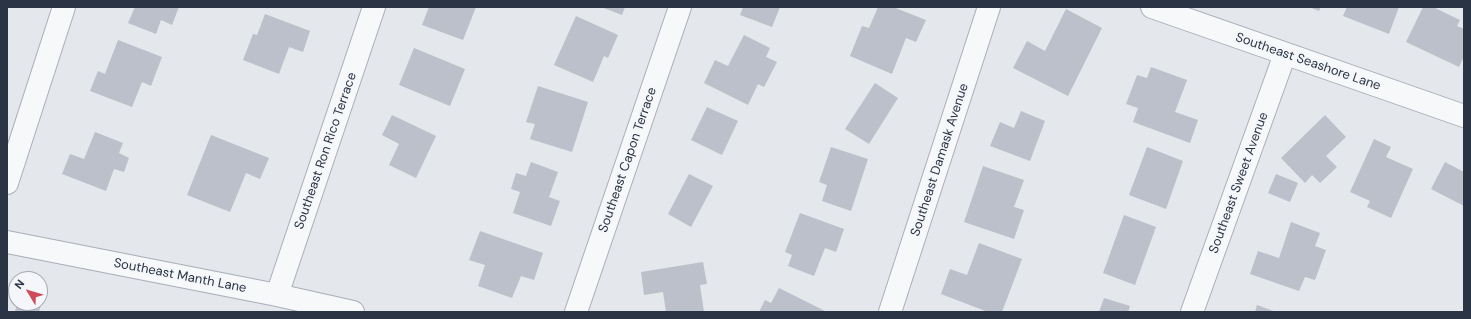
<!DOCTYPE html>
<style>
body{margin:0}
#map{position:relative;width:1471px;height:319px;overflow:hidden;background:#e4e7ec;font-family:"DM Sans",sans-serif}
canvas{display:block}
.frame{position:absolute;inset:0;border:8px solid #2b3445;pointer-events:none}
.north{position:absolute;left:8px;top:271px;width:40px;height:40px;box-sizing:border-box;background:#f4f6f9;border:1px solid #a4a8b1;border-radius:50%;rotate:308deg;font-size:11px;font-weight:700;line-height:16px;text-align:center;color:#2b3445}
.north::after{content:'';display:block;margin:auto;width:14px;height:18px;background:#d1495b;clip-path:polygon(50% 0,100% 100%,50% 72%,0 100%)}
</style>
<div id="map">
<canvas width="1471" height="319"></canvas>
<div class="frame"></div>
<div class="north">N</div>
</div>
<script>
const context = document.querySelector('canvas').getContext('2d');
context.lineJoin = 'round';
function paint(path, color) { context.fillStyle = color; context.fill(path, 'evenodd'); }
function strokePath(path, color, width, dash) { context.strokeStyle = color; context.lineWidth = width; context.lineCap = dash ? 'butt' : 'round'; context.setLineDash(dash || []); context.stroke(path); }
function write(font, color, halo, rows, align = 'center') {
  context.font = font + ' "DM Sans",sans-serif'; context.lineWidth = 3.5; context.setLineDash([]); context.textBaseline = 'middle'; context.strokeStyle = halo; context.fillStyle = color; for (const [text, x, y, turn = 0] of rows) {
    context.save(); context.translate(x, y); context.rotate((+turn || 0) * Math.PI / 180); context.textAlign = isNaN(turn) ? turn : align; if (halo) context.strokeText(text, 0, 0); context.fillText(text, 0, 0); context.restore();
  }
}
paint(new Path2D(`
 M135,7H179L172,25L161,20L156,34L128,23Z
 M429,7H476L463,40L422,25Z
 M601,7H625L622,15Z
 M743,7H780L772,27L740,15Z
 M878,7H893L926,20L916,42L906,38L892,74L850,56L862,26L869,28Z
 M1309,7H1321L1319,11Z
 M1347,7H1399L1389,34L1343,16Z
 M1423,7H1433L1460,20L1457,26L1464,29V56L1459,67L1406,42Z
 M1066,9L1102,28L1068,96L1013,68L1027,41L1045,51Z
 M265,14L310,31L303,52L289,47L279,74L243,60L253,34L257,35Z
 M576,16L618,35L608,58L604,56L593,82L554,65Z
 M744,35L770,48L766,57L777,62L764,87L758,84L748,105L704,83L715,60L728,66Z
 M118,40L162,57L151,86L142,82L132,107L90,91L98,71L105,74Z
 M414,48L465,69L450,106L399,85Z
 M1151,67L1187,80L1175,112L1198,120L1190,143L1133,122L1138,108L1126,104L1137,75L1147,78Z
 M875,83L898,98L869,144L845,129Z
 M538,86L588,102L572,152L530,139L535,124L526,122Z
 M707,107L738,121L722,155L691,140Z
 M1021,111L1045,121L1030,161L990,146L1000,122L1014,128Z
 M392,115L436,136L416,178L389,165L399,144L382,135Z
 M1325,115L1346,137L1326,156L1337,167L1320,183L1312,175L1305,183L1281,158Z
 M95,132L123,143L119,153L129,158L124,172L114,169L106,191L62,174L70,154L84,159Z
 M211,135L269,158L260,179L246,173L230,212L187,195Z
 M1374,139L1391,147L1386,157L1413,169L1391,218L1367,207L1370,201L1350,192Z
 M831,147L868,159L851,211L822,201L827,185L819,182Z
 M1147,147L1183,161L1166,209L1129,195Z
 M531,162L558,172L549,197L560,201L551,226L513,213L520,192L511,189L516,173L526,176Z
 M1445,162L1464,172V206L1431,189Z
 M983,166L1024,180L1014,207L1024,210L1014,239L964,222Z
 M689,174L713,186L691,227L668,214Z
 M1276,174L1298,183L1290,202L1268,193Z
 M800,213L844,229L836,252L825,248L814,276L788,266L792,255L785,252Z
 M1124,215L1156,227L1135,285L1103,273Z
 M1291,222L1320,233L1315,246L1326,250L1315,280L1305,277L1299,291L1250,274L1258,251L1279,258Z
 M480,231L543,253L534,280L521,276L512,298L478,286L485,265L469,260Z
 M979,243L1022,259L1002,312H988L941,294L950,269L967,275Z
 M703,262L707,284L700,285L704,312H666L663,292L644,295L641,272Z
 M779,288L827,312H759L765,300L771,303Z
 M40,297L43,298L39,312H15L17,303H40Z
 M1104,298L1130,306L1128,312H1099Z
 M1257,305L1276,312H1255Z`), '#bbc0ca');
const minor = new Path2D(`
 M1152,7L1464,116
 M7,183L64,7
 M7,242L277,295L353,312
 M277,295L374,7
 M576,312L680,7
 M890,312L989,7
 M1192,312L1285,54`);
strokePath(minor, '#a9aeb7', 24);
strokePath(minor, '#f7f8fa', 22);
write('13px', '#2b3445', '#f4f6f9', [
 ["Southeast Seashore Lane",1308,62,19],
 ["Southeast Ron Rico Terrace",326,151,-71],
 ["Southeast Capon Terrace",628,160,-71],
 ["Southeast Damask Avenue",940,160,-72],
 ["Southeast Sweet Avenue",1239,183,-70],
 ["Southeast Manth Lane",180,276,11]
]);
</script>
